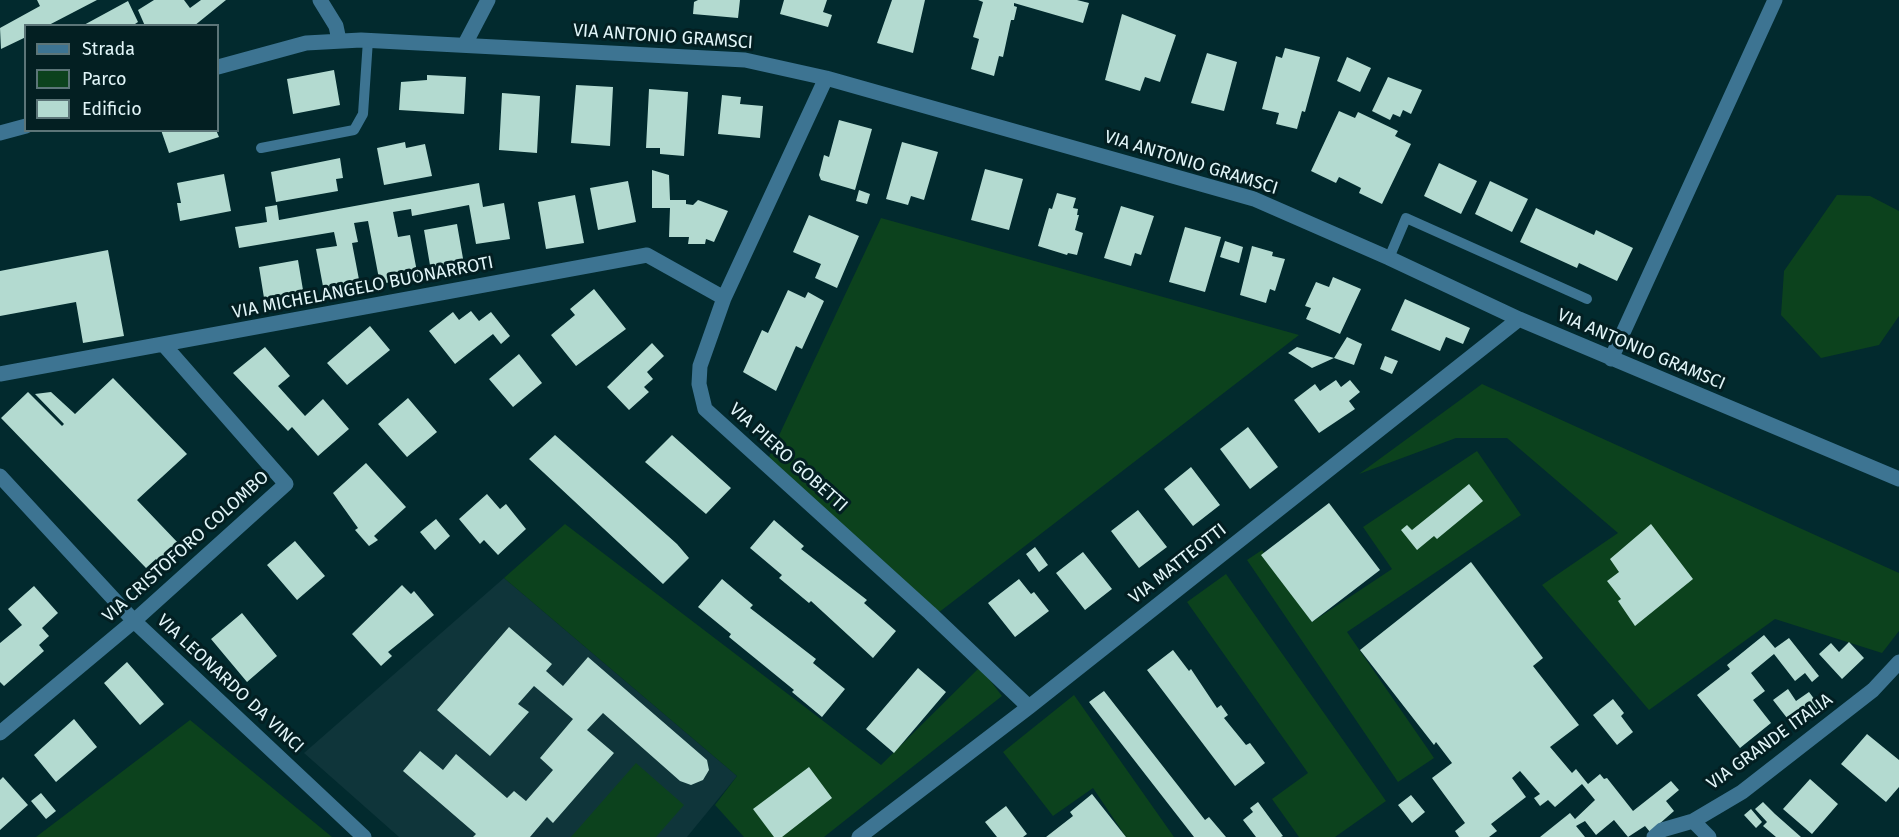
<!DOCTYPE html>
<style>
body{margin:0}
#map{position:relative;width:1899px;height:837px;overflow:hidden;background:#022a2e;font-family:"Fira Sans",sans-serif}
canvas{display:block}
.legend{position:absolute;left:24px;top:24px;width:195px;height:108px;box-sizing:border-box;background:#031f22;border:2px solid #5c7578;margin:0;padding:8px 10px;list-style:none;font-size:18px;color:#e1f5f8}
.legend li{display:flex;align-items:center;gap:12px;height:30px}
.legend b{width:30px;border:2px solid #5c7578}
</style>
<div id="map">
<canvas width="1899" height="837"></canvas>
<ul class="legend">
<li><b style="height:8px;background:#3d7492"></b>Strada</li>
<li><b style="height:16px;background:#0c421d"></b>Parco</li>
<li><b style="height:16px;background:#b3dad0"></b>Edificio</li>
</ul>
</div>
<script>
const context = document.querySelector('canvas').getContext('2d');
context.lineJoin = 'round';
function paint(path, color) { context.fillStyle = color; context.fill(path, 'evenodd'); }
function strokePath(path, color, width, dash) { context.strokeStyle = color; context.lineWidth = width; context.lineCap = dash ? 'butt' : 'round'; context.setLineDash(dash || []); context.stroke(path); }
function write(font, color, halo, rows, align = 'center') {
  context.font = font + ' "Fira Sans",sans-serif'; context.lineWidth = 6; context.setLineDash([]); context.textBaseline = 'middle'; context.strokeStyle = halo; context.fillStyle = color; for (const [text, x, y, turn = 0] of rows) {
    context.save(); context.translate(x, y); context.rotate((+turn || 0) * Math.PI / 180); context.textAlign = isNaN(turn) ? turn : align; if (halo) context.strokeText(text, 0, 0); context.fillText(text, 0, 0); context.restore();
  }
}
paint(new Path2D(`
 M504,578L737,776L687,837H399L304,753Z`), '#0f353a');
paint(new Path2D(`
 M1837,195L1870,196L1899,211V316L1879,345L1821,358L1781,315L1784,271Z
 M881,218L1299,335L938,613L767,461Z
 M1482,384L1899,573V631L1882,653L1775,619L1649,710L1542,585L1618,533L1507,438H1456L1359,474Z
 M1477,451L1521,515L1347,632L1434,758L1398,782L1247,560L1262,550L1312,622L1392,569L1363,527Z
 M565,524L881,765L980,667L1002,696L824,837H744L715,805L737,776L504,578Z
 M1226,574L1386,801L1335,837H1299L1272,799L1308,773L1187,602Z
 M1074,695L1174,837H1126L1093,788L1053,816L1003,752Z
 M190,720L332,837H36Z
 M636,763L684,805L656,837H571Z`), '#0c421d');
paint(new Path2D(`
 M37,0H97L47,26H26V37L1,49L0,28L40,6Z
 M154,0H184L190,8L201,0H226L194,26H145L138,10Z
 M698,0H740L738,18L693,14L694,2Z
 M784,0H827L823,12L832,15L828,27L780,14Z
 M892,0H925L913,53L877,43Z
 M978,0H1077L1089,3L1083,23L1014,3V6L1017,7L1014,20H1011L1003,57L999,56L994,76L971,69L979,39L973,37L983,2Z
 M128,1L138,22L132,26H82Z
 M1122,14L1176,35L1160,82L1145,77L1140,91L1105,80Z
 M1285,48L1320,57L1305,112L1302,111L1297,129L1276,124L1279,113L1262,109L1276,56L1282,58Z
 M1207,53L1237,62L1224,111L1191,103Z
 M1347,57L1371,68L1360,92L1337,81Z
 M334,70L340,105L293,114L287,79Z
 M427,75L466,77L464,114L399,110L401,82L427,80Z
 M1388,77L1422,90L1411,114L1403,110L1400,117L1393,114L1390,120L1372,111Z
 M576,85L613,87L610,146L571,143Z
 M649,89L688,92L684,156L660,154V148H646Z
 M502,93L540,96L537,153L499,150Z
 M722,95L741,97L740,104L763,106L760,138L718,134Z
 M1339,111L1355,118L1358,112L1398,131L1395,136L1411,144L1382,204L1359,193L1361,188L1339,177L1336,183L1311,171Z
 M839,120L872,129L855,190L821,180L819,175L824,155L829,157Z
 M161,130H216L219,137L169,153Z
 M405,142L406,148L425,144L432,176L384,185L377,148Z
 M902,142L938,152L924,200L911,196L908,205L886,199Z
 M340,158L343,178L336,179L338,191L276,202L271,172Z
 M1439,163L1477,181L1461,214L1424,196Z
 M985,169L1023,179L1009,230L971,220Z
 M652,170L669,175L670,200H686V204L693,205L698,200L728,211L714,242L706,239L705,244H688L689,237H669L670,208H652Z
 M224,174L231,211L180,221L177,203H181L177,183Z
 M628,181L636,222L598,230L590,188Z
 M1490,181L1528,199L1512,232L1475,214Z
 M479,183L483,207L504,203L510,239L476,244L469,205L412,216L411,209L393,212L398,237L410,235L418,277L380,284L368,221L354,223L358,242L352,243L361,290L325,297L316,249L337,246L334,232L239,248L235,227L267,222L265,207L277,205L279,220Z
 M859,190L870,194L867,204L856,201Z
 M1057,193L1076,198L1073,208L1078,209L1077,215H1079L1075,230L1083,233L1077,255L1068,253L1067,255L1038,246L1049,208L1052,209Z
 M575,195L584,243L546,249L538,202Z
 M1121,206L1154,216L1141,255L1135,253L1131,266L1104,258Z
 M1536,208L1594,235L1596,230L1633,248L1617,281L1579,263L1577,268L1520,242Z
 M809,215L859,236L837,288L815,278L821,264L793,252Z
 M457,224L465,270L432,277L424,230Z
 M1185,227L1221,237L1205,292L1169,282Z
 M1225,241L1243,247L1239,263L1220,257Z
 M1252,246L1273,252L1272,256L1285,259L1275,291L1270,289L1266,303L1240,295Z
 M108,250L124,336L83,343L76,302L0,316V271Z
 M298,260L304,296L265,304L259,267Z
 M1333,277L1361,289L1340,334L1306,319L1311,308L1305,306L1316,282L1329,287Z
 M594,289L626,329L576,366L551,335L575,315L570,309Z
 M788,290L805,298L808,292L824,301L802,349L796,346L776,391L743,372L762,330L768,333Z
 M1405,299L1470,328L1463,344L1446,337L1440,351L1391,330Z
 M471,311L479,321L491,312L510,336L501,344L493,334L455,364L429,331L453,312L459,320Z
 M370,326L390,350L347,385L327,363Z
 M1347,337L1362,344L1354,365L1334,358L1312,368L1288,353L1297,347L1334,358Z
 M652,343L664,356L647,372L653,379L644,387L649,392L629,410L607,387Z
 M265,347L290,376L278,386L305,416L323,399L349,429L318,456L292,427L288,431L233,373Z
 M519,354L542,383L513,407L489,379Z
 M1385,356L1398,361L1392,374L1380,369Z
 M113,378L187,454L137,500L180,545L161,564L156,559L146,568L1,418L28,392L62,426L64,424L35,394L51,392L75,414Z
 M1336,380L1341,387L1350,380L1360,392L1349,401L1355,409L1319,433L1294,400L1315,384L1320,391Z
 M408,398L437,432L407,457L378,424Z
 M1248,427L1278,467L1250,489L1220,449Z
 M555,435L677,544L689,558L663,584L529,459Z
 M672,435L731,488L706,514L645,462Z
 M366,463L406,507L374,536L378,540L369,546L355,530L358,528L333,493Z
 M1191,467L1220,505L1193,526L1164,489Z
 M1469,484L1483,501L1437,539L1434,536L1417,550L1401,530L1407,525L1412,530Z
 M487,494L500,509L506,504L526,529L498,555L484,540L480,544L459,519Z
 M1329,503L1380,570L1312,622L1261,555Z
 M1138,510L1167,547L1139,568L1111,531Z
 M436,519L450,536L435,550L420,532Z
 M774,520L804,546L801,549L867,600L864,603L896,631L873,658L811,601L809,603L779,578L782,575L750,548Z
 M1651,524L1693,579L1635,626L1618,601L1621,599L1607,581L1619,572L1610,559Z
 M295,541L325,576L297,600L267,565Z
 M1035,547L1048,565L1039,572L1026,554Z
 M1083,552L1112,589L1085,610L1056,573Z
 M1471,562L1543,658L1533,666L1579,725L1550,747L1572,773L1576,769L1588,784L1600,774L1604,779L1607,778L1633,811L1671,781L1679,790L1666,801L1674,811L1650,832L1645,826L1628,837L1614,820L1596,835L1585,821L1576,826L1585,837H1540L1570,813L1575,819L1595,800L1582,784L1555,807L1548,800L1540,806L1534,798L1540,794L1520,771L1512,778L1526,797L1491,824L1497,831L1489,837H1459L1455,831L1465,823L1432,778L1452,763L1436,742L1434,745L1360,650Z
 M722,579L753,605L750,608L816,659L813,663L845,689L822,717L792,692L794,690L729,637L731,634L698,607Z
 M1019,579L1031,594L1034,592L1049,611L1015,637L988,603Z
 M402,585L411,594L414,591L434,615L388,652L392,656L381,666L352,634Z
 M34,586L58,613L42,628L49,636L39,645L44,651L4,686L0,682V643L22,625L8,609Z
 M242,613L277,656L247,682L211,639Z
 M509,627L552,664L546,671L563,686L588,657L707,760L709,770L703,780L691,785L680,781L603,713L587,730L614,753L553,823L547,817L530,837H473L476,834L403,771L420,751L443,770L456,754L507,798L514,791L526,801L553,770L540,758L573,719L534,686L518,704L529,712L490,756L437,710Z
 M1764,635L1775,648L1789,638L1819,676L1812,682L1805,673L1795,681L1774,654L1751,673L1765,691L1753,700L1771,723L1740,748L1697,695L1730,669L1727,665Z
 M1849,642L1864,658L1842,679L1819,654L1831,643L1839,652Z
 M1173,650L1189,671L1191,669L1217,708L1221,705L1228,715L1224,718L1246,745L1250,743L1265,763L1235,786L1147,670Z
 M127,662L164,704L140,725L104,683Z
 M918,668L946,692L894,753L866,729Z
 M1788,689L1796,701L1809,692L1821,708L1794,727L1773,700Z
 M1104,691L1205,820L1209,817L1226,837H1194L1089,702Z
 M1613,699L1624,713L1621,716L1633,732L1617,745L1593,715Z
 M74,719L97,747L56,782L34,755Z
 M1867,734L1899,760V787L1886,802L1841,764Z
 M809,767L832,798L782,837H774L753,809Z
 M3,777L28,805L0,830V780Z
 M1810,779L1838,804L1812,834L1783,809Z
 M41,793L56,811L46,819L31,801Z
 M1092,794L1126,837H1046L1073,816L1070,812Z
 M1411,795L1425,812L1412,823L1398,805Z
 M1258,802L1283,836L1281,837H1256L1243,820L1253,812L1250,808Z
 M1763,802L1775,814L1801,837H1776L1763,826L1767,822L1755,809Z
 M1006,806L1027,834L1023,837H997L985,822Z
 M1751,809L1762,822L1756,828L1744,815Z`), '#b3dad0');
strokePath(new Path2D(`
 M261,148L354,130L363,114L368,40
 M1389,258L1406,218L1587,299`), '#3d7492', 10);
strokePath(new Path2D(`
 M320,0L336,26L339,40
 M465,44L488,0
 M218,67L306,43L361,40L745,60L826,78L1254,199L1389,258L1519,319L1899,479
 M826,78L724,298L700,366L699,384L705,409L930,613L1029,707
 M0,133L26,126
 M1611,359L1775,0
 M0,374L647,255L724,298
 M0,476L134,621L364,837
 M0,733L134,621L286,484L164,345
 M1693,821L1709,837
 M859,837L1029,707L1519,319
 M1654,837L1662,830L1693,821L1742,792L1873,690L1899,662`), '#3d7492', 15);
write('18px', '#e1f5f8', '#031f22', [
 ["VIA ANTONIO GRAMSCI",663,37,4],
 ["VIA ANTONIO GRAMSCI",1191,163,17],
 ["VIA MICHELANGELO BUONARROTI",363,288,-11],
 ["VIA ANTONIO GRAMSCI",1641,350,23],
 ["VIA PIERO GOBETTI",788,458,42],
 ["VIA CRISTOFORO COLOMBO",186,547,-42],
 ["VIA MATTEOTTI",1178,564,-38],
 ["VIA LEONARDO DA VINCI",230,684,43],
 ["VIA GRANDE ITALIA",1770,742,-36]
]);
</script>
